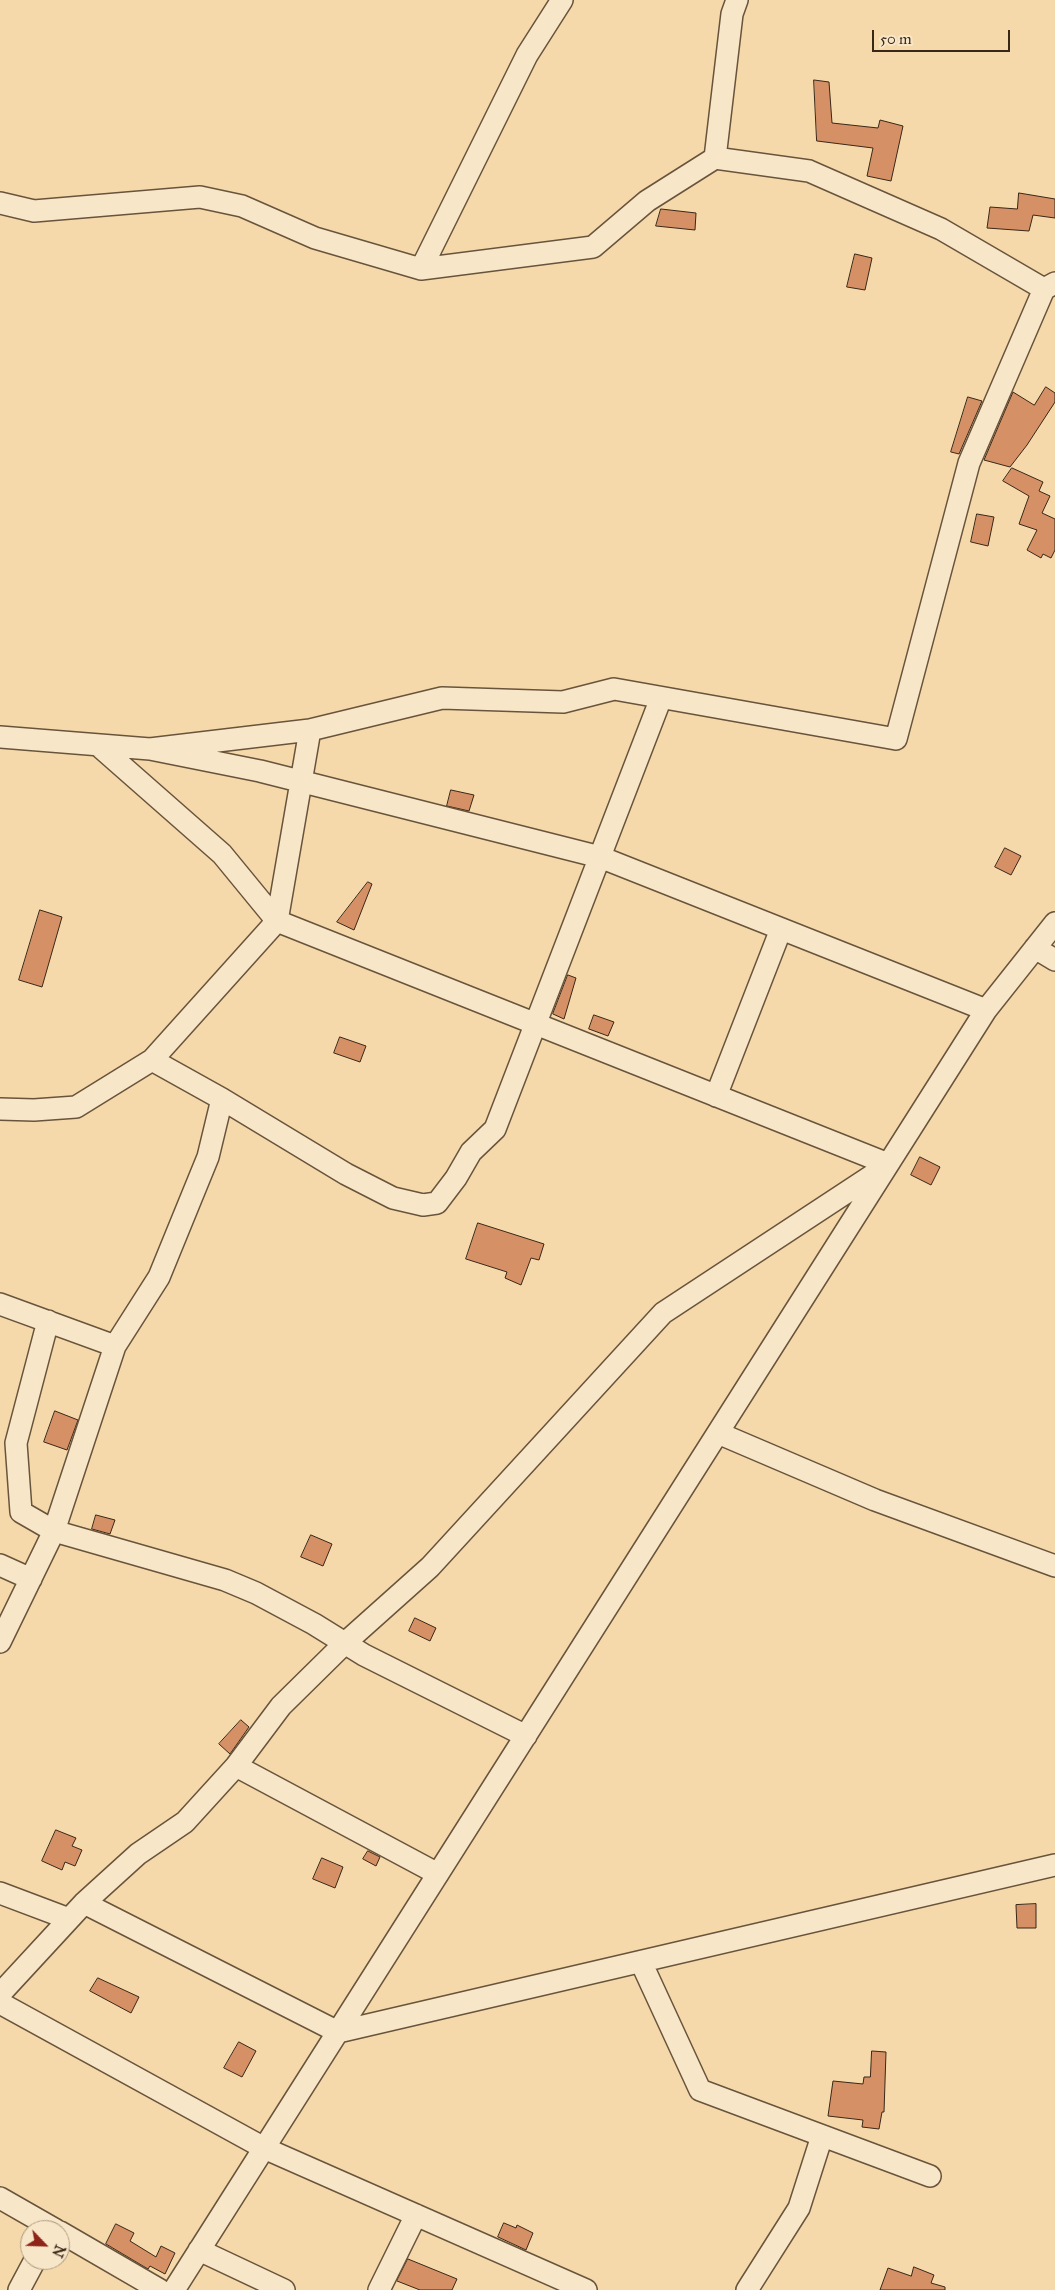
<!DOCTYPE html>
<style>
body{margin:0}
#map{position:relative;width:1055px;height:2290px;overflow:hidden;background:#f5d9aa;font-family:"IM FELL Great Primer",serif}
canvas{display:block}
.north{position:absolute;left:20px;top:2220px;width:50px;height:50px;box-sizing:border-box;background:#f8e6c8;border:1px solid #ac9a82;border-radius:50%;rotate:114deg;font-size:14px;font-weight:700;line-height:20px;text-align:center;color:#392718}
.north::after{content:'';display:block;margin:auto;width:18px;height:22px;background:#8f2418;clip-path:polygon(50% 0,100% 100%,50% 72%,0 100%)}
.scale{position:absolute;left:872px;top:30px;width:138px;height:22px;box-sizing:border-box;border:2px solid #392718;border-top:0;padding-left:6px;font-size:15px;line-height:18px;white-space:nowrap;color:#392718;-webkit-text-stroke:4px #f8e6c8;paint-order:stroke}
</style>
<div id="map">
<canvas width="1055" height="2290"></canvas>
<div class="north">N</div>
<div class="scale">50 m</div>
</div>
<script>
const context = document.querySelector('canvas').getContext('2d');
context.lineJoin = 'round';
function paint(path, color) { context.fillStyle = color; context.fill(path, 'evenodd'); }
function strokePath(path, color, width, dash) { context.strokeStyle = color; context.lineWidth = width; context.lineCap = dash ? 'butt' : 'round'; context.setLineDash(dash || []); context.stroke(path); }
const building = new Path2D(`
 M814,80L829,82L832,123L878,128L880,120L903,126L891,181L867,176L873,148L817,141Z
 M1019,193L1055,199V218L1033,215L1029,231L987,228L990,207L1017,209Z
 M661,209L696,213L695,230L656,226Z
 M855,254L872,258L865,290L847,287Z
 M1046,387L1055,393V402L1027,445L1010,467L984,460L1013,392L1034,405Z
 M968,397L982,401L959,454L951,452Z
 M1012,468L1043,482L1039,491L1050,496L1042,513L1055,519V550L1051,558L1043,554L1041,558L1027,550L1037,530L1019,524L1029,496L1003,481Z
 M977,514L994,517L988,546L971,542Z
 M451,790L474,795L469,811L447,806Z
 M1005,848L1021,856L1011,875L995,867Z
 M368,882L372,884L354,930L337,922Z
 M40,910L62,917L42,987L19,980Z
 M568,975L576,978L564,1019L553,1014Z
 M594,1015L614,1022L608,1036L589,1029Z
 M340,1037L366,1046L360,1062L334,1053Z
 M920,1157L940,1167L931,1185L911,1175Z
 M478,1223L544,1244L539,1260L531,1258L521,1285L505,1278L507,1272L466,1259Z
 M55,1411L78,1420L67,1450L44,1442Z
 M96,1515L115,1520L110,1534L92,1529Z
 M311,1535L332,1544L323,1566L301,1557Z
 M415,1618L436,1628L430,1641L409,1631Z
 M241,1720L249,1727L230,1754L219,1744Z
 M56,1830L76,1838L72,1846L82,1850L75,1866L65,1862L62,1870L42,1861Z
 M368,1851L380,1857L376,1866L363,1859Z
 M322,1858L343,1867L335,1888L313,1879Z
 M1036,1904V1928H1017L1016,1905Z
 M98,1978L139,1997L131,2013L90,1991Z
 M239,2042L256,2051L242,2077L224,2068Z
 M872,2051L886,2052L884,2112H882L879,2129L862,2127L863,2120L828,2116L833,2081L863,2084L864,2077H870Z
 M504,2223L516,2228L517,2225L533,2233L526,2250L498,2237Z
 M116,2224L134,2233L130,2241L156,2257L161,2246L175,2253L165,2274L150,2266L148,2269L106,2244Z
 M408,2259L457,2279L452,2290H420L397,2281Z
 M914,2267L934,2275L931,2283L945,2287V2290H880L888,2268L911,2276Z`);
paint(building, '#d59066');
strokePath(building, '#392718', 1);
const minor = new Path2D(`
 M715,158L732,14L737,0
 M0,203L34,211L200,197L242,206L315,238L421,269L593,247L647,201L715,158L809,171L941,229L1044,289L1055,283
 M421,269L527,55L562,0
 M0,737L150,749L260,771L600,857L986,1010
 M98,745L222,854L277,921L888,1164
 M150,749L310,730L442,698L563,702L614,689L896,739L969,463L1044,289
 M1035,948L1055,960
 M152,1060L222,1099L346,1174L393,1198L423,1205L437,1203L456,1178L471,1152L495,1129L661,698
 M716,1096L781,929
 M0,1109L34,1110L76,1107L152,1060L277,921L310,730
 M0,1304L115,1346
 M48,1321L16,1443L21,1512L54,1531L225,1580L256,1593L314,1624L364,1655L526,1736
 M718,1433L875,1500L1055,1566
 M0,1565L31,1579
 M0,1642L54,1531L115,1346L159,1277L208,1157L222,1099
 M236,1766L438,1874
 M0,1893L69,1919
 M84,1903L338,2032L1055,1865
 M641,1962L700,2090L930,2176
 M0,1994L84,1903L138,1854L185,1822L236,1766L281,1706L345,1643L430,1567L663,1313L882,1169
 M0,2003L264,2148L586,2290
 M0,2198L56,2230
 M60,2232L160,2290
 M199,2250L284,2290
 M19,2290L35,2260
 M174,2290L986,1010L1055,923
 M379,2290L416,2215
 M747,2290L799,2208L822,2136`);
strokePath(minor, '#68543c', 24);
strokePath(minor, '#f8e6c8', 21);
</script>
